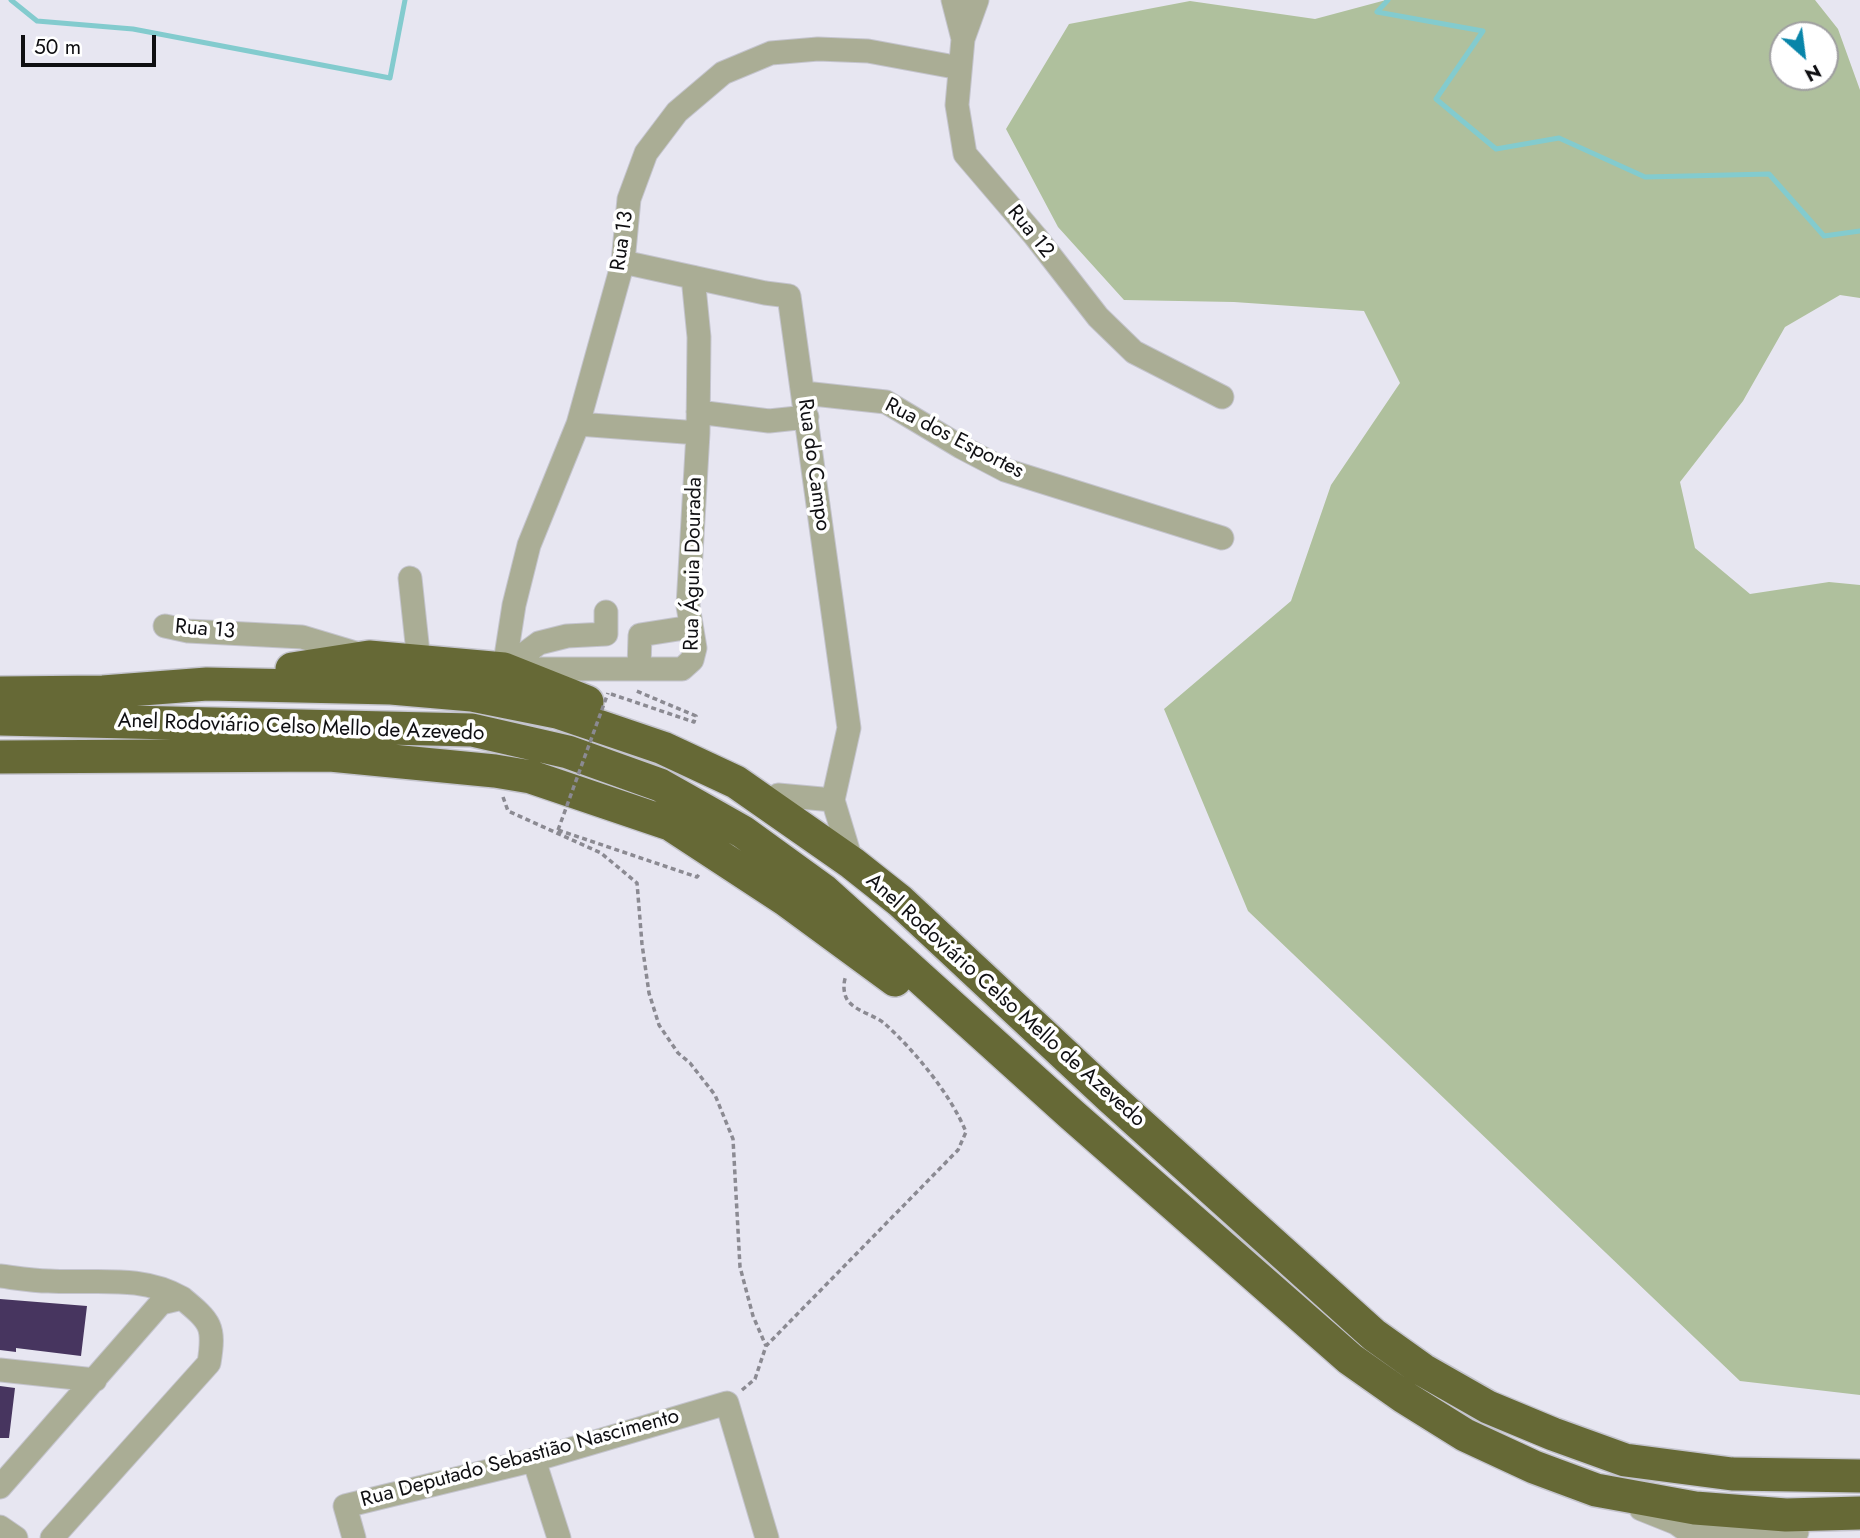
<!DOCTYPE html>
<meta charset="utf-8">
<style>
body{margin:0}
#map{position:relative;width:1860px;height:1538px;overflow:hidden;background:#e7e6f1;font-family:Jost,sans-serif}
canvas{display:block}
.north{position:absolute;left:1769px;top:21px;width:70px;height:70px;box-sizing:border-box;background:#fff;border:2px solid #9f9fa0;border-radius:50%;rotate:152deg;font-size:19px;font-weight:700;line-height:28px;text-align:center;color:#0f0f12}
.north::after{content:'';display:block;margin:auto;width:24px;height:32px;background:#0885a9;clip-path:polygon(50% 0,100% 100%,50% 72%,0 100%)}
.scale{position:absolute;left:21px;top:35px;width:135px;height:32px;box-sizing:border-box;border:4px solid #0f0f12;border-top:0;padding-left:9px;font-size:21px;line-height:24px;white-space:nowrap;color:#0f0f12;-webkit-text-stroke:5px #fff;paint-order:stroke}
</style>
<div id="map">
<canvas width="1860" height="1538"></canvas>
<div class="north">N</div>
<div class="scale">50 m</div>
</div>
<script>
const context = document.querySelector('canvas').getContext('2d');
context.lineJoin = 'round';
function paint(path, color) { context.fillStyle = color; context.fill(path, 'evenodd'); }
function strokePath(path, color, width, dash) { context.strokeStyle = color; context.lineWidth = width; context.lineCap = dash ? 'butt' : 'round'; context.setLineDash(dash || []); context.stroke(path); }
function write(font, color, halo, rows, align = 'center') {
  context.font = font + ' Jost,sans-serif'; context.lineWidth = 7; context.setLineDash([]); context.textBaseline = 'middle'; context.strokeStyle = halo; context.fillStyle = color; for (const [text, x, y, turn = 0] of rows) {
    context.save(); context.translate(x, y); context.rotate((+turn || 0) * Math.PI / 180); context.textAlign = isNaN(turn) ? turn : align; if (halo) context.strokeText(text, 0, 0); context.fillText(text, 0, 0); context.restore();
  }
}
paint(new Path2D(`
 M1386,0H1815L1838,29L1860,90V298L1840,295L1785,327L1743,401L1680,482L1695,548L1750,594L1829,582L1860,585V1395L1740,1381L1248,911L1164,709L1291,601L1331,485L1400,383L1364,311L1234,302L1124,300L1058,227L1006,129L1069,24L1190,1L1315,19ZM1825,35V77H1783V35Z`), '#afc09d');
strokePath(new Path2D(`
 M11,0L37,21L133,29L390,78L405,0
 M1388,0L1377,12L1483,31L1436,99L1496,149L1559,138L1645,177L1769,174L1824,236L1860,231`), '#83cbce', 5);
paint(new Path2D(`
 M0,1299L87,1306L81,1356L16,1348V1352L0,1350Z
 M0,1386L15,1388L9,1438H0Z`), '#47355f');
const minor = new Path2D(`
 M953,0L963,39
 M977,0L963,39L957,105L965,154L1035,236L1098,317L1134,352L1222,397
 M623,262L765,293L789,296L849,728L833,800L852,863
 M804,393L886,402L961,447L1005,470L1222,538
 M698,412L769,421L807,417
 M578,424L698,433
 M410,578L419,662
 M165,626L188,631L302,637L362,655
 M504,669L514,605L529,545L578,424L623,262L629,199L646,153L677,112L723,73L771,53L818,49L868,51L960,68
 M504,669L539,643L567,636L606,634V612
 M520,669H682L692,660L695,648L688,606L698,433L699,337L693,277
 M639,669L640,635L691,627
 M778,795L833,800
 M0,1276C16,1278 33,1281 49,1281C94,1284 141,1274 182,1298
 M0,1370L95,1380
 M534,1460L559,1538
 M0,1487L161,1303L182,1298C211,1322 215,1326 209,1363L52,1538
 M1641,1509L1676,1523L1697,1538
 M1683,1525L1718,1533L1797,1532
 M0,1527L16,1538
 M354,1538L345,1506L534,1460L727,1403L767,1538`);
const highway = new Path2D(`
 M292,669L369,657L504,669L587,702
 M0,693L103,692L207,684L391,688L472,695L557,712L663,748L736,782L852,863L900,901L1111,1098L1374,1335L1423,1370L1488,1407L1553,1434L1625,1460L1732,1474L1860,1476
 M0,719L472,730L568,752L660,785L743,832L823,890L1071,1114L1350,1359L1404,1397L1465,1435L1534,1467L1596,1490L1695,1508L1786,1515L1860,1513
 M0,757L330,755L495,771L531,777L670,824L786,900L895,980`);
strokePath(minor, '#c4c4cd', 25);
strokePath(highway, '#c4c4cd', 36);
strokePath(new Path2D(`
 M611,694L694,722L696,716L634,690
 M503,797L508,811L601,853L637,883L642,944L649,993L659,1025L678,1053L690,1063L715,1095L733,1139L740,1267L753,1316L766,1346
 M558,830L697,877L700,873
 M742,1390L755,1379L766,1346L958,1150L966,1132C951,1095 915,1051 885,1024C875,1015 857,1012 848,1001C843,994 843,983 846,976`), '#8b8a92', 3.5, [5, 3.5]);
strokePath(minor, '#aaad95', 23);
strokePath(highway, '#666936', 33);
strokePath(new Path2D(`
 M558,830L608,693`), '#8b8a92', 3.5, [5, 3.5]);
write('21px', '#0f0f12', '#fff', [
 ["Rua 12",1030,232,51],
 ["Rua 13",623,241,-82],
 ["Rua dos Esportes",954,439,27],
 ["Rua do Campo",813,465,82],
 ["Rua Águia Dourada",694,564,-89],
 ["Rua 13",205,630,5],
 ["Anel Rodoviário Celso Mello de Azevedo",301,728,2],
 ["Anel Rodoviário Celso Mello de Azevedo",1005,1001,42],
 ["Rua Deputado Sebastião Nascimento",520,1459,-15]
]);
</script>
